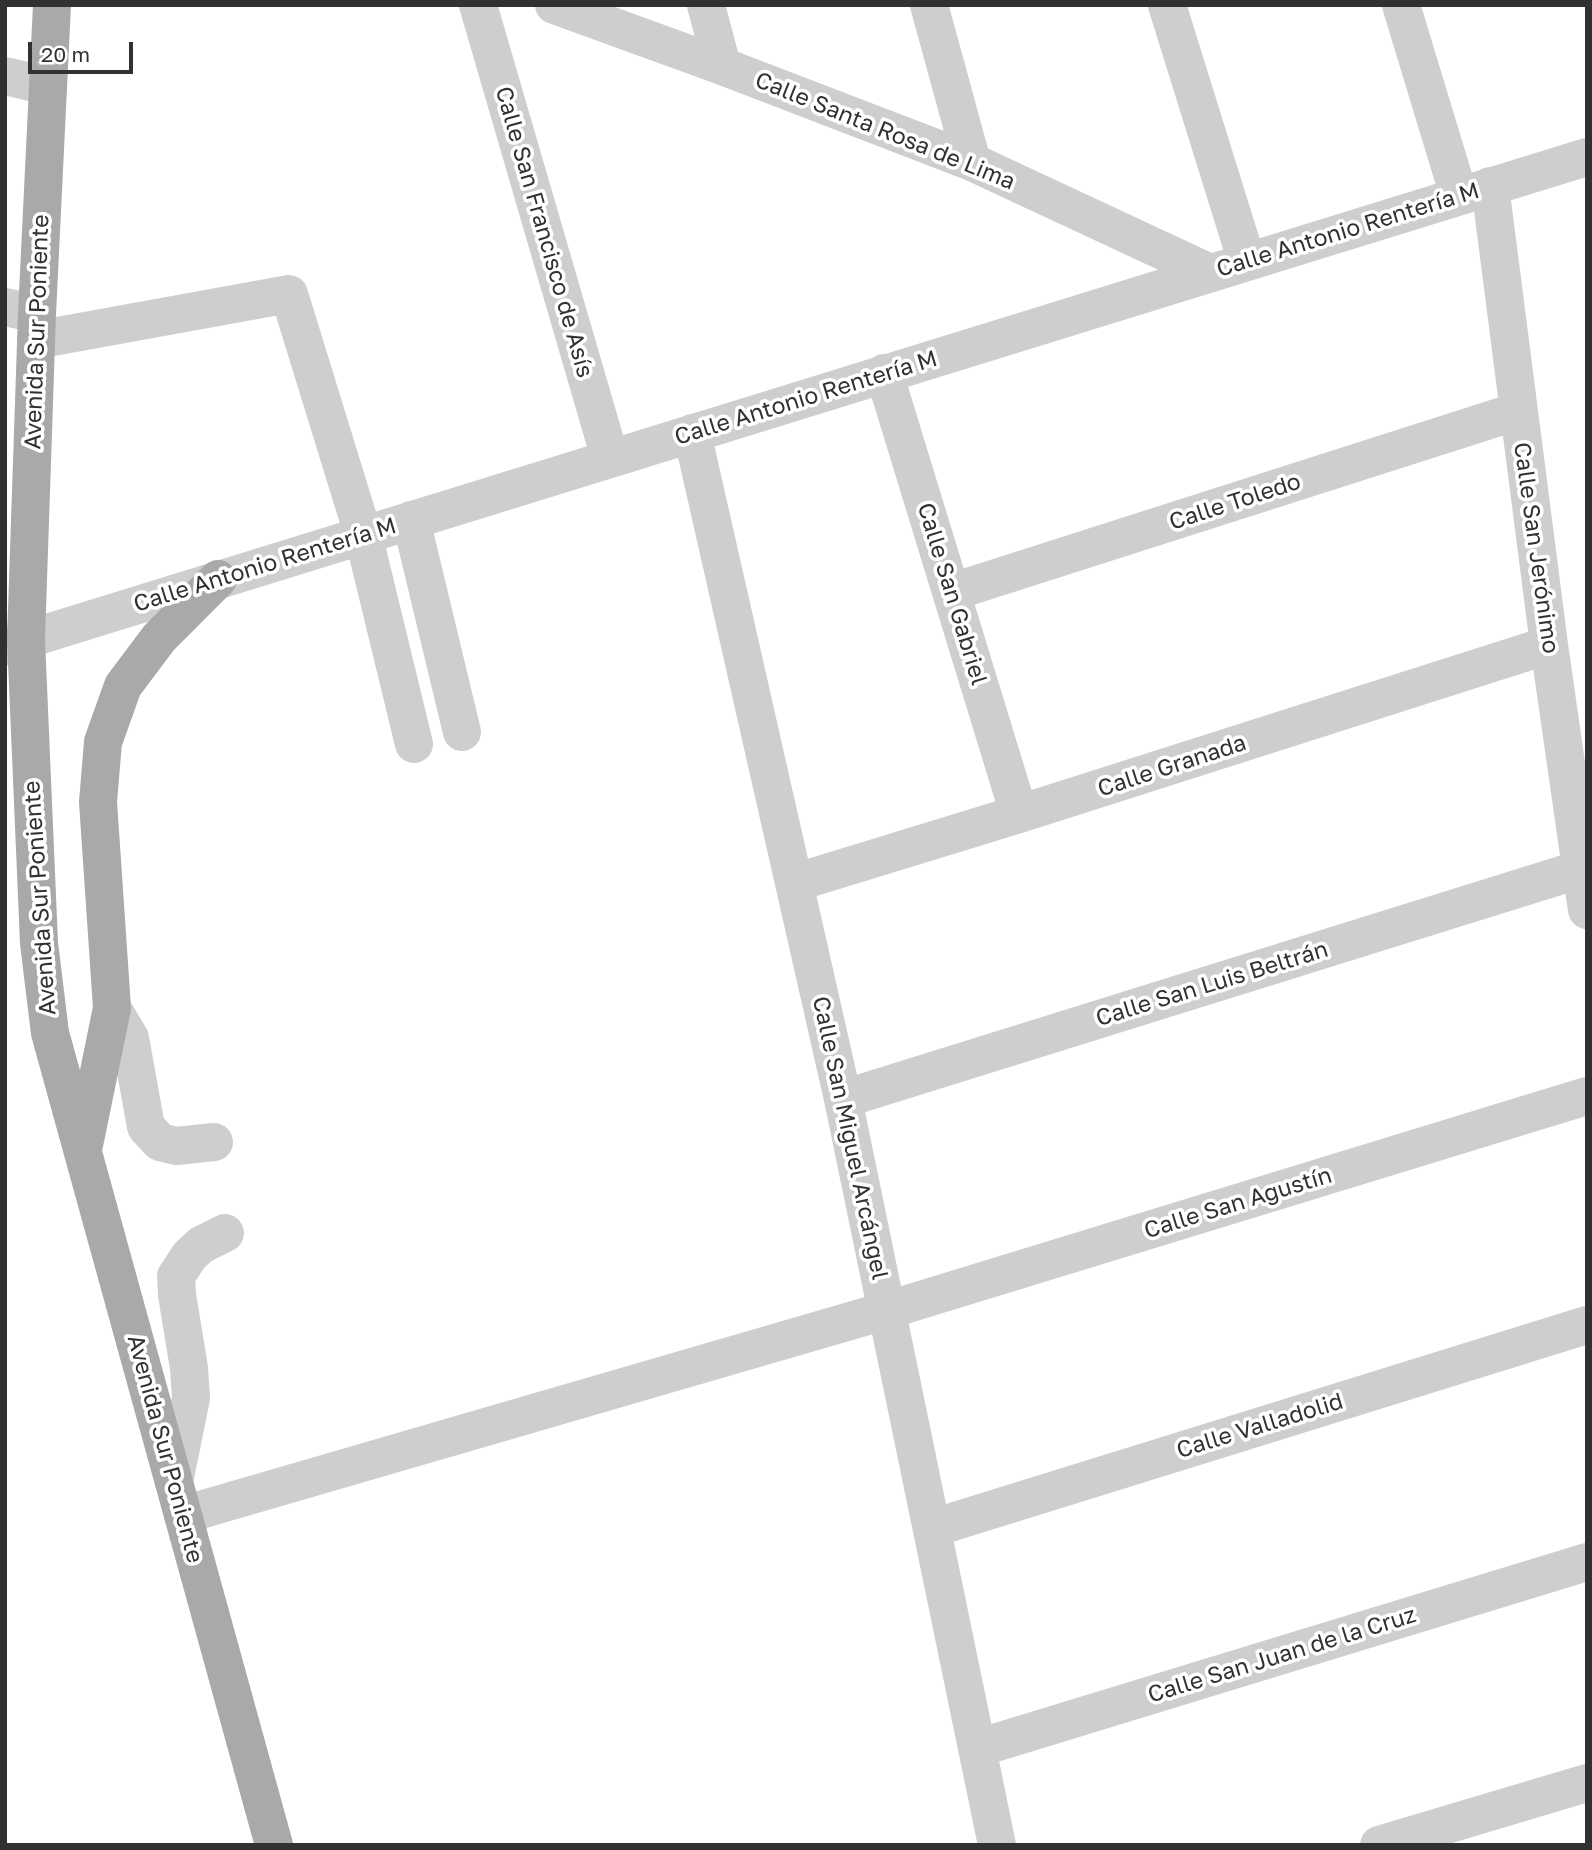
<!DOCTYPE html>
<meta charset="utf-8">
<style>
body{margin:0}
#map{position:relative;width:1592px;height:1850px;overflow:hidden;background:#fff;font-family:"Golos Text",sans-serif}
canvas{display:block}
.frame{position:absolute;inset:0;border:7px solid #313131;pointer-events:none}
.scale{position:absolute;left:28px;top:42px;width:105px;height:32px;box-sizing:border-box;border:4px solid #313131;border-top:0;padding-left:9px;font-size:21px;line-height:24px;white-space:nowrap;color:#313131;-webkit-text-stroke:5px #fff;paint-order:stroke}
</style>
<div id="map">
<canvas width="1592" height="1850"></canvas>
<div class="frame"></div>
<div class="scale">20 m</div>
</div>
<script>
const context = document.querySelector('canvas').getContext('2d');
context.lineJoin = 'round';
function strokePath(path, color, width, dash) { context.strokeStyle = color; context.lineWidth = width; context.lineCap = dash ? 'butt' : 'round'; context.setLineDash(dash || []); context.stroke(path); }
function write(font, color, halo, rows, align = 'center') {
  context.font = font + ' "Golos Text",sans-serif'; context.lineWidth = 7; context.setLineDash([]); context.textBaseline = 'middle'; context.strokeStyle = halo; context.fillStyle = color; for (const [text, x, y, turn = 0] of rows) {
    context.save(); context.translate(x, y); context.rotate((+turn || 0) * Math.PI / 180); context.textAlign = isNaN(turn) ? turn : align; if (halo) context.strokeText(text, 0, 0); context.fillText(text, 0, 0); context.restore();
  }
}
strokePath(new Path2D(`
 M478,5L610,458
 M554,5L722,66L972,162L1210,273
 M706,5L722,66
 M929,5L972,162
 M1167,5L1247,262
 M1401,5L1459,196
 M5,76L48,86
 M1490,186L1549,645L1587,910
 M5,307L37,314
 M36,340L289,294L363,534L414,744
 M884,373L1019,814
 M692,433L843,1099L997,1845
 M411,520L462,732
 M952,592L1518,411
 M5,646L1587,157
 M794,883L1019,814L1549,645
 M112,1008L130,1038L146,1127L160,1142L176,1146L214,1142
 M843,1099L1581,869
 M174,1482L191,1398L189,1368L177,1295L176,1276L190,1255L201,1245L225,1233
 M183,1515L888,1310L1587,1096
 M933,1528L1587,1325
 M978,1748L1587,1562
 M1379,1845L1587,1783`), '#cecece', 38);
strokePath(new Path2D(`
 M52,5L37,314L26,639L39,943L50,1033L274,1845
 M84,1145L112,1008L98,802L103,742L123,686L159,638L218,579`), '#a9a9a9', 38);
write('23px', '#313131', '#fff', [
 ["Calle Santa Rosa de Lima",885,131,22],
 ["Calle Antonio Rentería M",1348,230,-17],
 ["Calle San Francisco de Asís",544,232,74],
 ["Avenida Sur Poniente",37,332,-88],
 ["Calle Antonio Rentería M",806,398,-17],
 ["Calle Toledo",1235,502,-18],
 ["Calle San Jerónimo",1536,548,82],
 ["Calle Antonio Rentería M",265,565,-17],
 ["Calle San Gabriel",952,594,73],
 ["Calle Granada",1172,766,-18],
 ["Avenida Sur Poniente",40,898,-94],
 ["Calle San Luis Beltrán",1212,984,-17],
 ["Calle San Miguel Arcángel",850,1138,78],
 ["Calle San Agustín",1238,1203,-17],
 ["Calle Valladolid",1260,1426,-17],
 ["Avenida Sur Poniente",165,1449,75],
 ["Calle San Juan de la Cruz",1282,1655,-17]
]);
</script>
